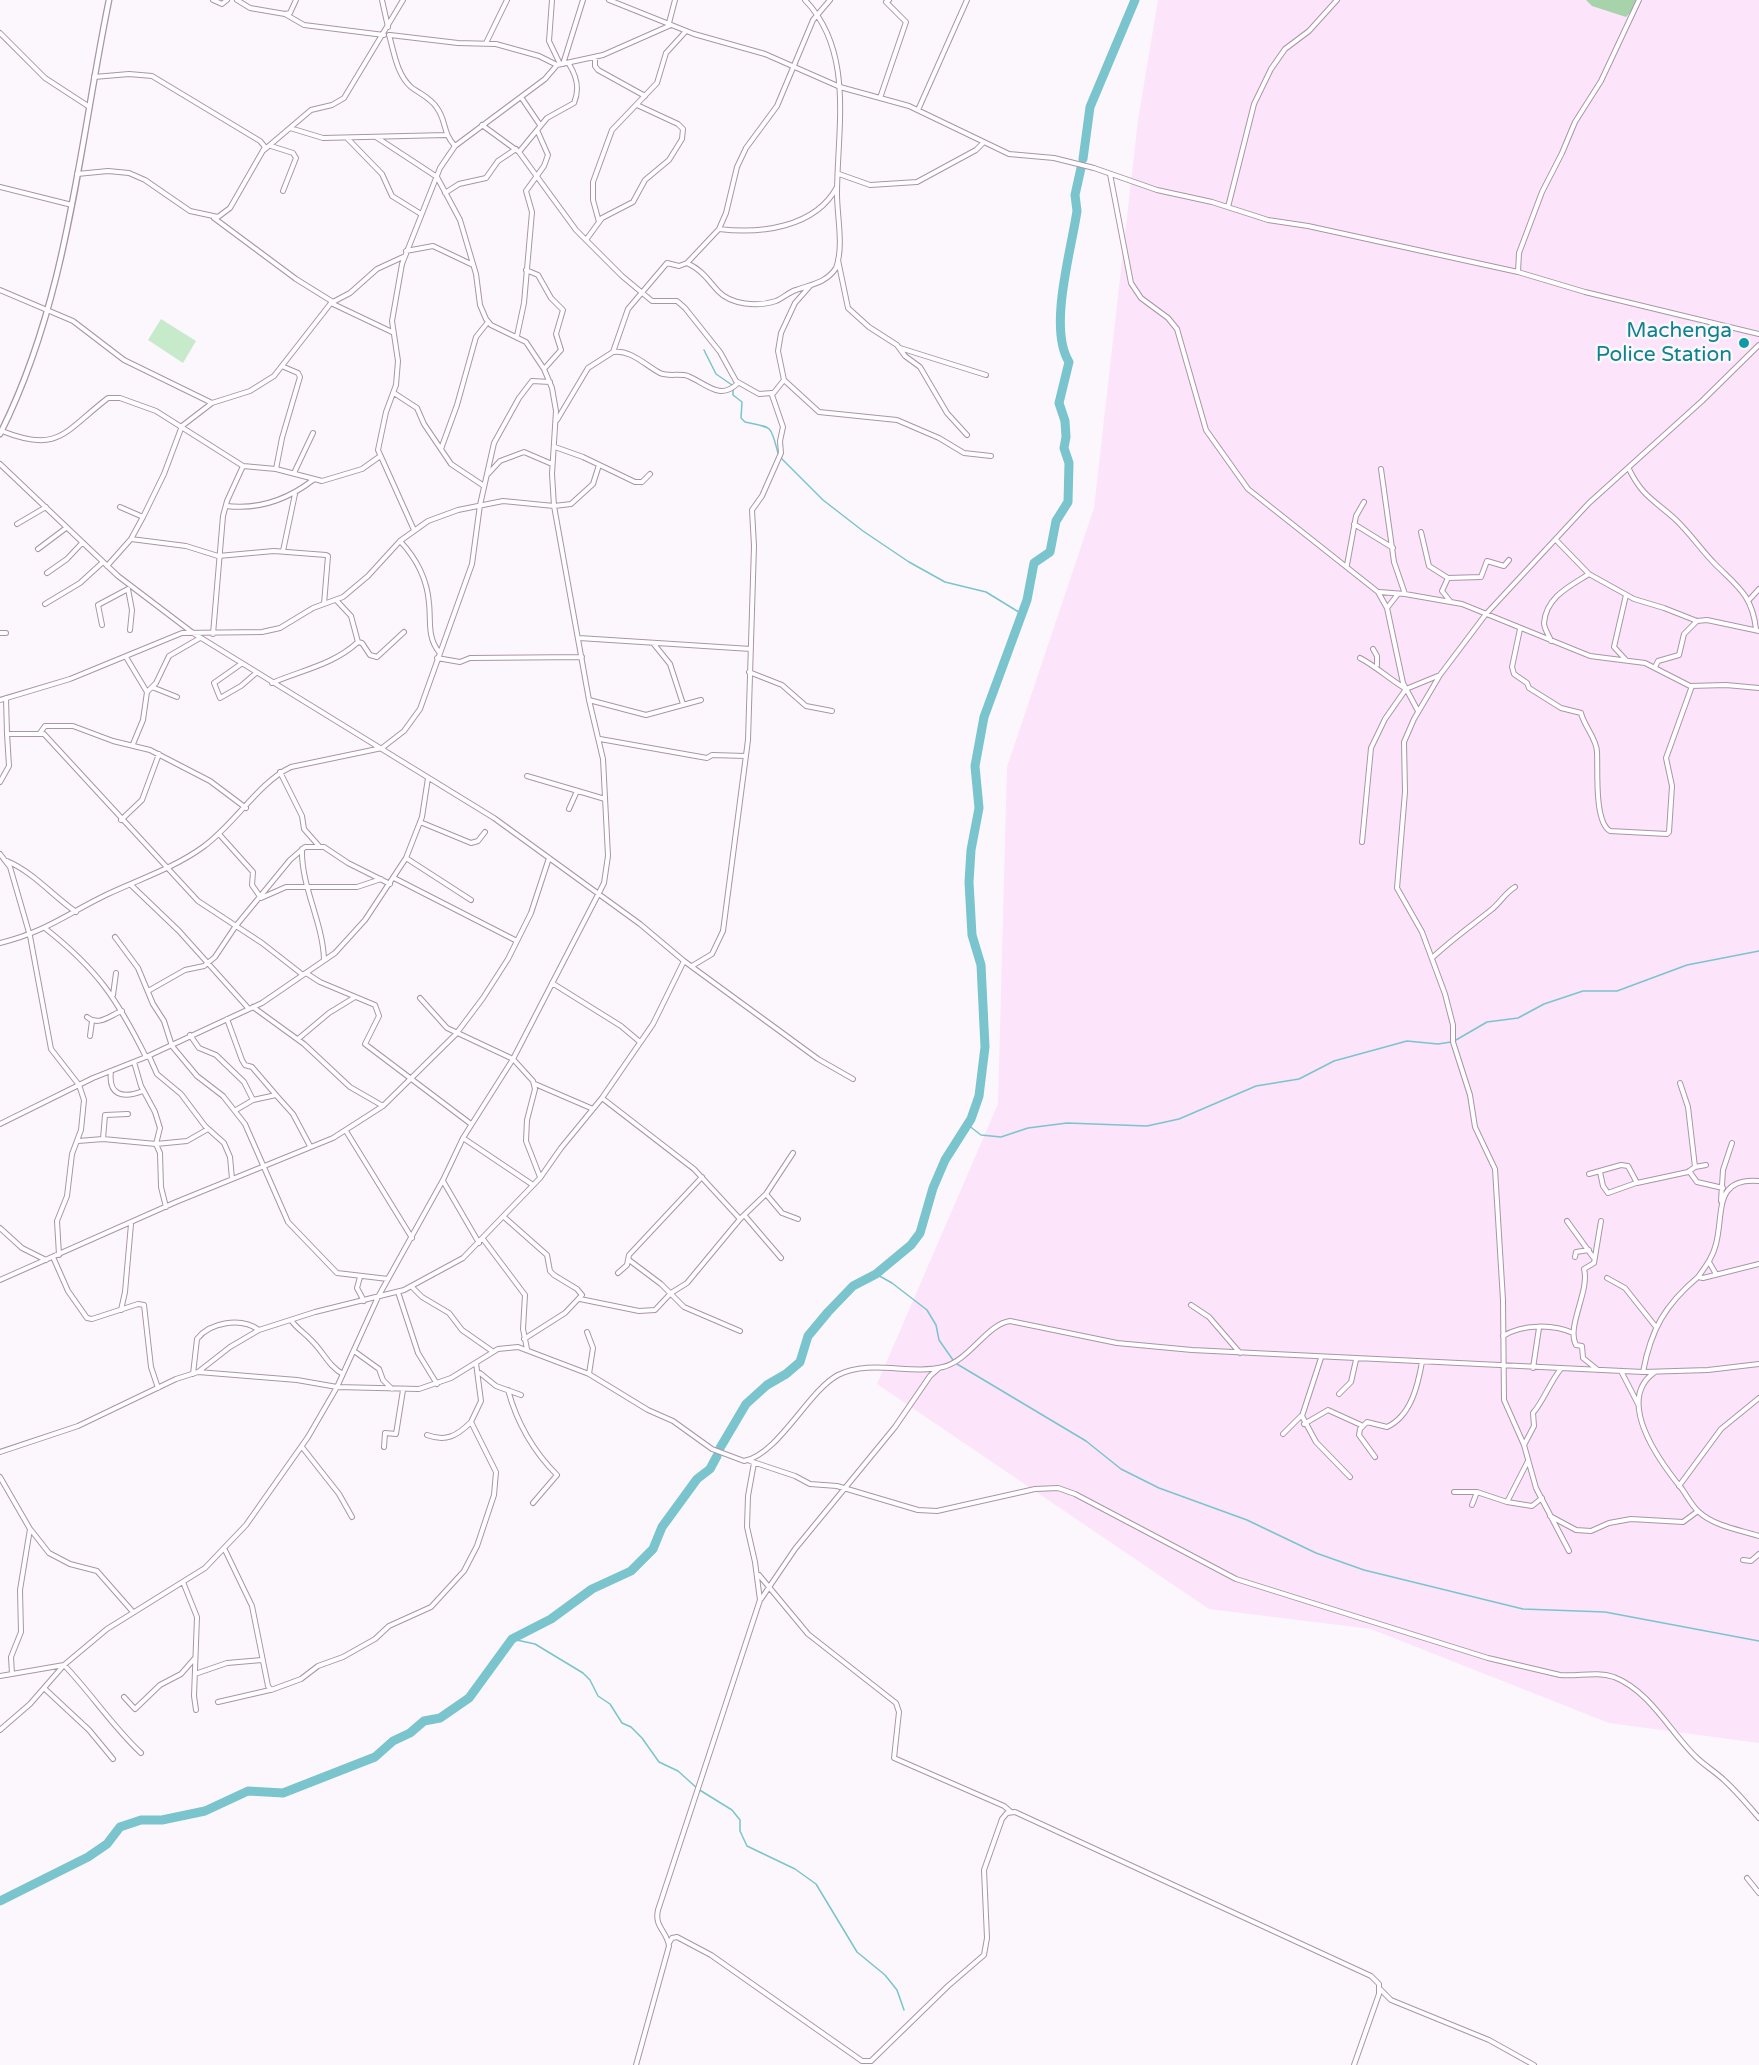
<!DOCTYPE html>
<style>
body{margin:0}
canvas{display:block;background:#fcf7fc}
</style>
<canvas width="1759" height="2065"></canvas>
<script>
const context = document.querySelector('canvas').getContext('2d');
context.lineJoin = 'round';
function paint(path, color) { context.fillStyle = color; context.fill(path, 'evenodd'); }
function strokePath(path, color, width, dash) { context.strokeStyle = color; context.lineWidth = width; context.lineCap = dash ? 'butt' : 'round'; context.setLineDash(dash || []); context.stroke(path); }
function write(font, color, halo, rows, align = 'center') {
  context.font = font + ' "Varela Round",sans-serif'; context.lineWidth = 5; context.setLineDash([]); context.textBaseline = 'middle'; context.strokeStyle = halo; context.fillStyle = color; for (const [text, x, y, turn = 0] of rows) {
    context.save(); context.translate(x, y); context.rotate((+turn || 0) * Math.PI / 180); context.textAlign = isNaN(turn) ? turn : align; if (halo) context.strokeText(text, 0, 0); context.fillText(text, 0, 0); context.restore();
  }
}
paint(new Path2D(`
 M1158,0H1759V1743L1609,1723L1371,1629L1209,1609L877,1384L998,1104L1007,767L1094,508L1138,120Z`), '#fce4fa');
paint(new Path2D(`
 M161,319L196,341L183,363L148,340Z`), '#c7eaca');
paint(new Path2D(`
 M1586,0H1636L1634,9L1626,17L1592,6Z`), '#a6d3a9');
strokePath(new Path2D(`
 M704,350L716,374L732,385
 M733,390V395L742,402L741,418L745,422C773,428 770,424 778,453
 M780,457L823,500L863,531L909,562L945,582L986,592L1022,614
 M1456,1040L1487,1022L1518,1018L1544,1004L1583,991H1617L1687,965L1759,951
 M968,1125L981,1135L1001,1137L1028,1128L1067,1123L1147,1126L1179,1119L1256,1086L1299,1079L1334,1061L1407,1041L1438,1044L1451,1042
 M876,1274L892,1283L927,1310L936,1325L939,1340L953,1360
 M957,1364L1086,1441L1121,1469L1159,1488L1247,1520L1316,1553L1364,1570L1523,1609L1605,1612L1759,1641
 M512,1639L535,1644L583,1673L590,1680L598,1696L610,1704L622,1723L631,1727L642,1738L659,1762L678,1771L698,1789L732,1810L740,1820V1831L747,1846L795,1869L816,1884L857,1952L885,1975L897,1990L904,2010`), '#7ac4cd', 1.5);
strokePath(new Path2D(`
 M1083,159L1090,107L1135,0
 M720,1448L746,1404L767,1385L786,1374L800,1362L808,1336L828,1312L853,1286L876,1274L911,1245L920,1233L933,1188L945,1160L971,1119L979,1096L985,1047L981,965L972,935L969,882L971,850L979,808L975,766L984,717L1027,600L1034,563L1050,552L1056,521L1068,502L1069,463L1064,448L1066,437L1065,421L1059,403L1069,362C1048,328 1071,252 1077,211L1075,195L1081,168
 M0,1901L88,1857L107,1844L120,1827L141,1820H162L205,1811L248,1791L283,1793L375,1757L393,1741L410,1733L424,1721L440,1718L469,1698L512,1639L551,1619L592,1589L631,1571L653,1549L662,1527L697,1479L710,1469L717,1456`), '#7ac4cd', 9);
const minor = new Path2D(`
 M213,0L222,4L227,0
 M237,0L250,8L285,14L290,13L296,0
 M382,0L388,27
 M552,0L549,41L560,64
 M609,0L694,34L765,54L840,87L909,106L1009,154L1054,158L1094,168L1157,190L1212,202L1268,220L1308,226L1518,272L1585,292L1759,334
 M285,14L304,25L384,35
 M669,23L675,0
 M0,33L45,78L88,106
 M389,35C394,52 397,75 411,87C420,94 431,98 437,108C447,122 442,132 455,146
 M390,35L458,43L496,44L539,56L557,65
 M486,43L507,0
 M595,57V66L598,70L645,96
 M563,64L583,0
 M521,97L540,125
 M880,98L906,22L886,2L889,0
 M918,110L967,0
 M482,125L519,152L576,230L622,276L652,301H677L685,308L720,352L736,381L759,394L772,393
 M290,128L323,138L446,135
 M347,138L382,174L392,196L421,214
 M271,146L293,153L296,158L283,191
 M264,150L311,110L332,105L344,98L403,0
 M519,152L547,118L574,103C580,89 577,77 569,64
 M77,174L108,171L129,173L145,180L190,211L218,217L230,208L265,147L260,141L152,76L129,74L94,77
 M839,174L870,185L917,182L976,150L983,143
 M1110,174L1131,283L1141,298L1168,318L1177,329L1206,430L1248,489L1378,592L1387,608L1403,683L1418,711
 M0,187L72,205
 M445,193L459,184L486,178L498,161L516,149
 M1228,207L1254,104L1271,69L1285,49L1309,31L1337,0
 M214,218L296,279L333,302
 M599,222L593,200V182L612,130L657,83L666,53L686,31
 M719,229C760,234 815,228 837,187
 M586,240L602,218L633,202L645,180L669,160L682,139L683,129L678,124L637,105
 M406,251L433,246L473,265
 M838,260L848,308L869,327L897,345L905,356L920,367L947,413L967,435
 M687,263C702,270 707,279 718,291C731,305 758,307 776,301C783,298 789,292 796,290C812,284 826,283 836,268C844,246 837,217 837,194C837,130 855,52 805,0
 M526,270L538,275L551,298L563,310L556,334L561,350L544,369
 M1518,272L1519,253L1542,192L1562,153L1575,122L1601,81L1639,0
 M0,290L73,321L124,360L212,403
 M331,303L392,332
 M517,336L524,303L532,212L526,191L544,166L548,155L537,130
 M900,348L986,375
 M613,352C630,349 645,365 660,373C669,377 679,373 688,376C707,384 720,401 738,383
 M784,380L819,412L897,420L939,438L964,453L991,456
 M394,393L417,408L424,424L451,464L484,486
 M557,420L588,368L613,352L628,309L667,263L679,266L687,263L719,229L726,213L737,167L746,148L777,106L813,20L830,0
 M2,431C59,454 65,431 108,398H120L156,411L243,466L276,469L322,481L362,469L379,457
 M555,447L583,457L635,482H642L650,474
 M441,449L457,405L476,337L488,322
 M0,464L118,576L193,633L494,818L640,924L684,961L818,1059L853,1079
 M276,469L282,438L300,377L298,373L284,367
 M1381,469L1394,562L1405,594
 M1629,469C1642,496 1654,500 1675,519C1690,533 1701,550 1715,564C1738,587 1752,595 1756,629
 M294,473L313,433
 M488,474L500,461L524,452L552,464
 M226,506C259,510 287,500 313,480
 M120,507L143,517
 M17,524L46,507
 M1354,524L1393,548
 M414,530L378,450L386,412L396,385L398,361L392,321L402,264L440,168L455,146L545,79L557,65L603,55L671,25
 M1421,532L1429,566L1448,578L1442,591L1450,601
 M131,539L186,546L218,556L274,551L326,555L328,556L324,604
 M1556,540L1589,574L1634,599L1664,608L1697,621L1707,620L1759,631
 M400,541C417,559 427,578 429,603C431,621 427,637 439,652
 M38,549L66,528
 M283,551L295,494
 M1347,565L1356,516L1364,502
 M107,566L131,539L143,517L164,474L182,426L212,403L250,391L274,376L331,303L350,293L377,269L403,257
 M47,573L67,559L82,543
 M1448,578L1481,577L1487,561L1504,566L1509,560
 M128,589L132,610L130,630
 M1379,592L1405,594L1462,604L1590,656L1645,663L1690,686L1726,685L1759,688
 M1748,601L1759,589
 M45,604L80,583L103,562
 M1387,608L1398,594
 M102,625L98,605L128,589
 M1520,629L1512,667L1514,674L1527,683L1529,688L1561,708L1581,713C1584,726 1597,739 1597,752C1598,769 1594,822 1610,831L1667,834L1669,832L1672,786L1666,758L1692,686
 M0,633H6
 M213,634L223,516L227,501L243,466
 M579,638L751,649
 M1551,641C1549,635 1544,629 1544,623C1546,597 1570,586 1589,574
 M358,642L362,643L370,655L377,657L404,632
 M653,643L670,664L683,704
 M1373,649L1377,656V665
 M126,657L147,692L143,720L133,744
 M437,658L460,662L470,658L582,657
 M1360,658C1377,667 1389,679 1406,689
 M1626,660L1614,647L1626,595
 M241,664L214,683L220,698L241,686L256,673
 M1655,667L1658,661L1679,655L1684,634L1697,621
 M749,672L782,685L806,706L832,711
 M272,683C302,670 333,665 358,642L351,616L337,601
 M152,687L177,697
 M147,692L156,683L169,656L200,638
 M6,698L7,734H44L198,901L262,943L303,975
 M0,700L70,679L182,633L262,632L280,628L313,608L343,597L368,576L400,541L428,521L458,510L503,501L554,506L571,504L593,484L599,465
 M589,700L646,715L701,700
 M40,733L45,726H73L113,741L150,750L210,781L246,808
 M600,739L707,758L712,755L746,756
 M280,772L302,816L304,829L319,846
 M527,776L605,799
 M0,782L9,766L7,734
 M569,809L577,791
 M121,820L142,800L159,754
 M420,822L471,843L478,841L485,832
 M219,834L253,872L252,885L261,898L286,887H357L381,879
 M1362,842L1371,748L1385,719L1406,689L1440,675
 M302,849C301,887 323,922 324,960
 M0,854L10,867L30,936L51,1049L79,1085L84,1100L81,1130L72,1154L67,1196L57,1221L59,1255
 M406,858L471,900
 M7,861C33,872 53,896 76,912
 M394,878L517,941
 M131,885L179,931L249,1009
 M46,929C98,970 117,999 146,1057
 M115,937L138,968L153,1004L164,1021L172,1046L197,1076L223,1096L245,1124L288,1222L337,1273L388,1279
 M0,943C46,932 68,913 108,894C140,879 174,868 203,847C234,825 259,782 291,767L382,748L404,731L420,709L472,564L480,505L494,443L519,398L532,381L550,382
 M1432,958C1451,940 1471,926 1491,910C1500,903 1505,893 1515,887
 M692,966L712,954L723,931L748,740L754,546L752,510L762,496L781,453L780,441L783,427L772,395L784,380L778,351L781,333L795,303L810,286
 M306,973L320,982L375,1005L379,1016L365,1044L471,1124
 M552,983L621,1026L640,1042
 M148,991L185,970L204,966L215,957L235,927L290,860L305,847H324L348,863L390,884
 M113,995L116,973
 M420,998L447,1028L513,1059L533,1081L535,1089L527,1120L526,1141L540,1177
 M253,1007L304,1044L350,1087L383,1106
 M87,1017C99,1027 110,1015 122,1011
 M227,1019L242,1060L245,1065L252,1067L276,1095
 M190,1035L199,1048L216,1055L244,1082L253,1100
 M90,1036L92,1021
 M298,1039L329,1013L355,997
 M149,1056L157,1074L181,1094L205,1126L224,1143L230,1157L232,1179
 M134,1062L141,1086L155,1112L160,1128L156,1144L187,1141L208,1129
 M111,1071C108,1095 122,1099 143,1091
 M535,1084L593,1109
 M602,1098L694,1169L740,1219
 M236,1110L253,1100L276,1095L293,1114L310,1146
 M0,1124L93,1078L146,1057L262,1003L335,953L365,920L406,858L422,817L428,778
 M346,1131L412,1238
 M463,1138L533,1185
 M103,1139L105,1115L128,1114
 M78,1141L103,1139L156,1144L160,1153L161,1187L166,1207
 M1695,1167L1706,1165
 M1689,1171L1697,1182L1723,1188
 M1600,1172L1603,1186L1608,1193L1636,1183
 M1589,1174L1621,1165L1628,1166L1637,1183L1688,1172L1695,1167L1688,1107L1680,1083
 M443,1181L479,1243
 M766,1194L782,1213L798,1219
 M1721,1201L1723,1170L1732,1143
 M745,1216L781,1258
 M504,1217L547,1255L550,1271L554,1275L577,1289L582,1295L565,1313L524,1339
 M1567,1221L1593,1257
 M0,1228L22,1248L46,1260
 M483,1239L525,1295L523,1329L527,1349
 M53,1257L68,1291L87,1318L92,1319L138,1304L144,1305L151,1367L158,1388
 M1575,1257L1576,1252L1589,1250
 M629,1260L661,1284L684,1307L740,1331
 M1709,1262L1716,1274
 M618,1273L627,1265L629,1255L702,1177
 M360,1277L357,1288L364,1301
 M1698,1277C1706,1266 1713,1257 1716,1244C1724,1214 1713,1177 1759,1181
 M1607,1278L1625,1288L1656,1327
 M0,1280L176,1202L333,1138L383,1106L456,1034L483,998L508,959L531,913L549,858
 M412,1287L422,1297L449,1313L462,1330L492,1351
 M398,1292L418,1353L437,1384
 M580,1299L639,1311L655,1310L671,1293L687,1283L740,1219L766,1194L793,1153
 M1191,1305L1209,1317L1240,1353
 M121,1310L125,1292L131,1224
 M291,1320C297,1329 304,1332 311,1340C323,1351 328,1366 343,1374
 M587,1332L593,1348L589,1374
 M1503,1336C1523,1324 1553,1324 1573,1333
 M354,1351L379,1369L383,1380L392,1389
 M1321,1358L1302,1416L1316,1442L1350,1477
 M1533,1368L1539,1328
 M1598,1370L1583,1358L1582,1346L1576,1345C1566,1327 1590,1291 1584,1269L1594,1263L1601,1221
 M1621,1371L1638,1404
 M198,1372L297,1380L337,1387L419,1389L451,1378L498,1349L518,1347L589,1374L648,1410L673,1421L712,1449L744,1461C779,1454 808,1391 838,1375C870,1359 910,1375 943,1367C969,1361 987,1324 1010,1321L1117,1343L1192,1350L1643,1372L1708,1370L1759,1364
 M1643,1372C1651,1329 1665,1305 1698,1277L1703,1278L1759,1264
 M1655,1372C1614,1400 1660,1462 1682,1489C1687,1496 1692,1506 1699,1512C1714,1526 1740,1530 1759,1536
 M480,1373L496,1386L521,1395
 M193,1374L197,1339C210,1322 241,1317 259,1330
 M508,1390C517,1423 533,1451 557,1475L533,1503
 M1339,1394L1351,1382L1356,1360
 M1304,1424L1328,1410L1361,1425
 M1283,1434L1301,1416
 M427,1435C446,1442 457,1436 471,1422
 M1524,1445L1534,1426L1533,1413C1544,1400 1549,1384 1560,1370
 M302,1447L339,1494L352,1517
 M384,1447L385,1433L396,1434L403,1390
 M0,1452L78,1426L176,1379L198,1372L230,1347L259,1330L315,1312L404,1290L463,1258L540,1178L561,1148L602,1098L653,1024L684,961
 M1375,1457L1359,1435L1360,1429L1367,1422L1387,1427C1411,1416 1418,1385 1422,1362
 M750,1461L795,1476L810,1484L837,1486L918,1510L937,1511L1035,1489L1058,1488L1075,1494L1236,1579L1488,1658L1560,1675C1578,1677 1595,1671 1614,1677C1650,1691 1670,1732 1696,1757C1705,1766 1716,1772 1725,1781C1737,1792 1748,1805 1759,1818
 M0,1477L30,1529L20,1590L21,1632L11,1657L12,1674
 M1679,1486L1721,1429L1759,1398
 M1454,1492H1477
 M1507,1502L1532,1506L1542,1498
 M1472,1505L1477,1492L1507,1502L1528,1461
 M1550,1516L1576,1530L1591,1531L1609,1523L1631,1519L1683,1522L1698,1511
 M31,1530L49,1553L70,1564L97,1571L133,1612
 M225,1550L252,1606L268,1686L271,1690L301,1679L318,1666L343,1657L375,1639L389,1626L431,1607L464,1571L477,1546L494,1495L496,1472L471,1422L481,1401L476,1363
 M1569,1551L1536,1488L1524,1445L1504,1400L1503,1300L1495,1169L1475,1127L1470,1095L1453,1042V1025L1445,994L1422,932L1397,888L1405,792L1404,742L1414,719L1440,675L1486,614L1589,503L1702,401L1759,345
 M1743,1560L1751,1561L1759,1554
 M759,1575L808,1634L896,1703L899,1712L894,1758L1004,1806L1011,1812
 M183,1582L197,1617L194,1696L196,1710
 M761,1599L795,1549L895,1427L930,1376L939,1368
 M195,1674L227,1663L262,1660
 M0,1676L64,1665L107,1629L205,1568L246,1525L308,1437L337,1387L378,1297L443,1180L463,1138L513,1059L604,883L608,856L603,759L589,700L554,506L552,474L556,411L552,388L544,369L526,342L491,325L486,319L480,305L476,274L460,220L437,177L376,137
 M45,1689L89,1730L113,1759
 M124,1697L135,1709L160,1685L181,1674L195,1658
 M218,1702L270,1690
 M0,1730L30,1704L64,1665C91,1693 112,1726 141,1753
 M1747,1878L1759,1893
 M669,1943L672,1938L677,1937L711,1955L862,2061H871L948,1986L984,1955L987,1938L984,1870L1002,1819L1007,1813L1015,1812L1371,1976L1379,1984V1994L1354,2065
 M1380,1989L1391,2000L1489,2040L1534,2065
 M636,2065L669,1946C667,1931 654,1927 658,1910L760,1600L755,1562L747,1527L748,1496L754,1463`);
const tertiary = new Path2D(`
 M0,434C68,299 79,146 109,0`);
strokePath(minor, '#aa95a8', 6);
strokePath(tertiary, '#aa95a8', 7);
strokePath(minor, '#fff', 4);
strokePath(tertiary, '#fff', 4.5);
for (const [x, y, r, color] of [
 [1744,343,6,"#0f9aa8"]
]) { const dot = new Path2D(); dot.arc(x, y, r, 0, 2 * Math.PI); context.fillStyle = color; context.fill(dot); strokePath(dot, '#fcf7fc', 2); }
write('21px', '#0d838f', '#fcf7fc', [
 ["Machenga",1732,331],
 ["Police Station",1732,355]
], 'right');
</script>
